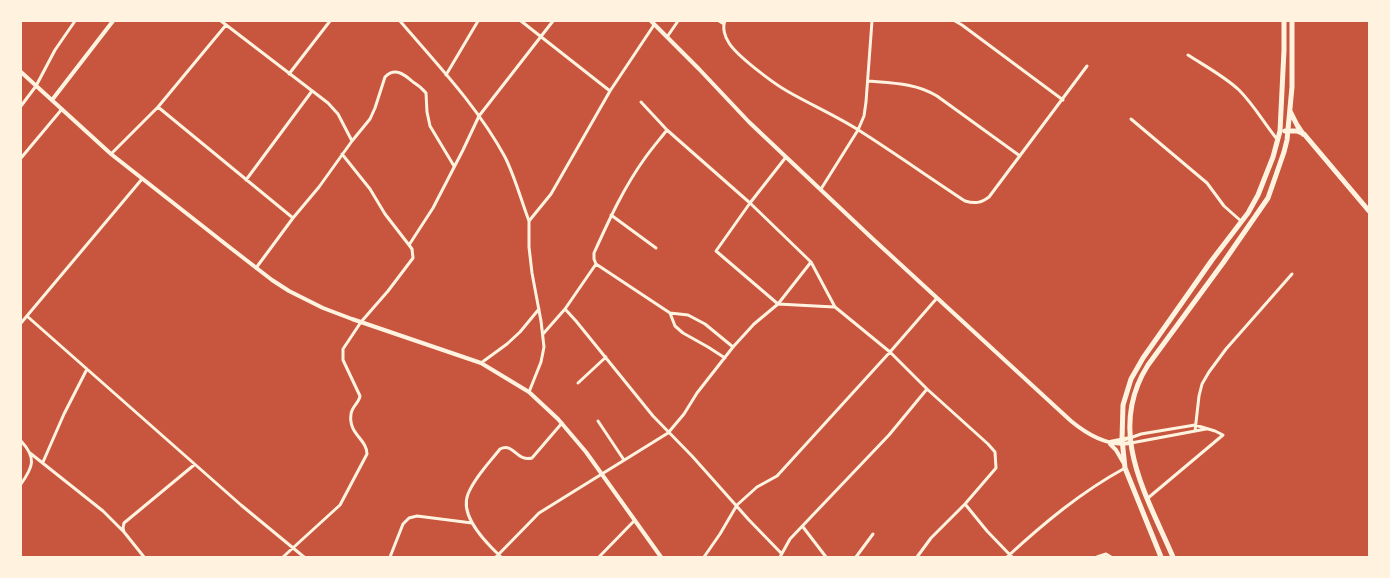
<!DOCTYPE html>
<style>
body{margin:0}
#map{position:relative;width:1390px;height:578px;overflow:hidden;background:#c8553d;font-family:"PT Sans Narrow",sans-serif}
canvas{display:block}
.frame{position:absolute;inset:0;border:22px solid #fff3e0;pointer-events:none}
</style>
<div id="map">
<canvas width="1390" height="578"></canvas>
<div class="frame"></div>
</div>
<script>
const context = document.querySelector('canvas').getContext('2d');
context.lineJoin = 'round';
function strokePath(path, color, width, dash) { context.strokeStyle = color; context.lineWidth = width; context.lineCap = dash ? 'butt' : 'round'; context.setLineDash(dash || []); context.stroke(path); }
strokePath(new Path2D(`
 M221,21L328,103L338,114L352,141
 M400,21C437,64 478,107 505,157C515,177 521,200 529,221
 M521,21L610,91
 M719,21L724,24
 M725,21C722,28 725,37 729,43C737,56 773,83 787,91C811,105 837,116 860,131C896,154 930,178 965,201C975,204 981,203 989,197L1087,66
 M955,21L962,25L1063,100
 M667,37L678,21
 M1188,55C1205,66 1224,76 1239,90C1254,105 1264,123 1277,139
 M289,74L330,21
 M446,75L478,21
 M868,81C892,83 916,83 937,96L1020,156
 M641,102L667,130L750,203L811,262
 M21,106L36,86L55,50L75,21
 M158,107L293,218
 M1131,119L1207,183L1224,206L1241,221
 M667,130C660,139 652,148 645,158C624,187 609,220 594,253V259L596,264L670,313L688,315L705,324L733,347
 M111,154L158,107L226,25
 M786,157L750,203L716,251L778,304L834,307
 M21,158L62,109
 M246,180L312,91
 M821,189L858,130L864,116L866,102L872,21
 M611,215L656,248
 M409,245L433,208L463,150L479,116L553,21
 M256,268L293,218L319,187L352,141L370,119L375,108L385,77C395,67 404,74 413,82C418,85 422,88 426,93L427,112L430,126L454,166
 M565,309L596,264
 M670,313L675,326L683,333L708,347L725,358
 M28,317L241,505L304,557
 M21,323L142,179
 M543,334L565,309L576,321L653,416L692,456L749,520L781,553
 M481,363L507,344L520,332L539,309
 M578,383L606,357
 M529,392L541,362L544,347L541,321L532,273L529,247V221L551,194L610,91L654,25
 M598,421L624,460
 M1195,431L1199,396L1202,384L1209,372L1226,349L1292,274
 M1130,438L1141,434L1195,425L1215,431L1223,435L1148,498
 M21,441C37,458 33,467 21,484
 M1131,443L1206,429
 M30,453L103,511L124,532
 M43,462L64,414L87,369
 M965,504L987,531L1012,557
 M803,527L826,557
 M144,557L124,532L123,528L124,523L194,465
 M283,557L340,505L367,454C367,439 348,434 351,414C352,406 359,403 360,396L343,360V349L361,322L388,291L413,258L412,249L409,245L385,214L370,189L342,154
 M390,557L403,524L409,518L417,516L472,523
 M496,557L539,513L668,433L684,414L697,393L733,347L754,324L778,304L811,262L835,307L890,352L927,389L889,435L790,539L780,557
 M501,557C486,543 459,516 468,494C475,477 489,463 500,449C514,442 516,462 532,458L562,423
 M599,557L635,520
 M704,557L720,534L737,505L757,487L777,476L890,352L937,298
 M856,557L873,534
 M917,557L931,538L965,504L996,468L995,452L988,444L927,389
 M1007,557C1044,523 1081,492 1125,468
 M1097,557L1106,554L1111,557`), '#fff3e0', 3);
strokePath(new Path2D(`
 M651,21L699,69L749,122L786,157L874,240L1071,421C1088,435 1108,447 1130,443
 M21,72L111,154L228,246L272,280L289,291L323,308L352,319L481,363L529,392L558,419L586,452L661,557
 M52,100L113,21
 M1110,442L1130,438
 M1110,444L1116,450L1123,462`), '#fff3e0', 4);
strokePath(new Path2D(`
 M1290,111L1297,125L1303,134
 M1285,131H1297L1304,134L1369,211
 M1161,557L1125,468L1122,439L1123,405L1131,379L1143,358L1212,260L1248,213L1258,195L1273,157L1280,131L1284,50V21
 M1173,557C1146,494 1106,431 1148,365L1223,263L1268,198L1284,152L1287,140L1292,87V21`), '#fff3e0', 5);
</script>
